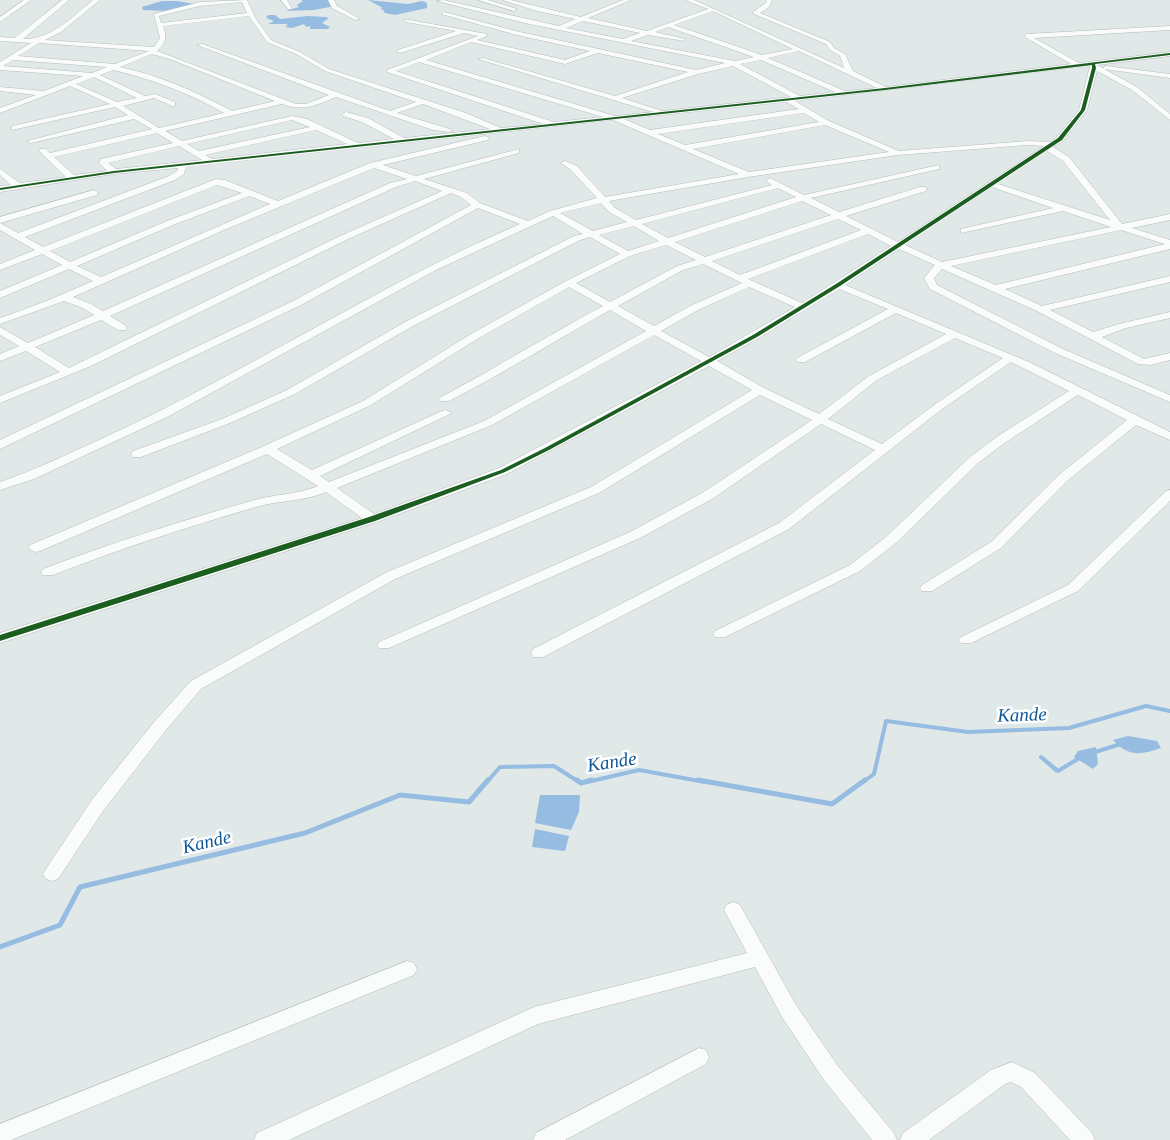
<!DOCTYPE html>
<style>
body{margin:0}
canvas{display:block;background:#e0e8e8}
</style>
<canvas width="1170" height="1140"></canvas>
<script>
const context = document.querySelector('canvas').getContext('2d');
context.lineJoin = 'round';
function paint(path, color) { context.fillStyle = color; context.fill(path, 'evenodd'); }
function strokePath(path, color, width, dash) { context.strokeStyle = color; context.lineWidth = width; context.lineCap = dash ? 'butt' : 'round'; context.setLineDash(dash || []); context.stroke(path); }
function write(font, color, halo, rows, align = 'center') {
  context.font = font + ' Georgia,serif'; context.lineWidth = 5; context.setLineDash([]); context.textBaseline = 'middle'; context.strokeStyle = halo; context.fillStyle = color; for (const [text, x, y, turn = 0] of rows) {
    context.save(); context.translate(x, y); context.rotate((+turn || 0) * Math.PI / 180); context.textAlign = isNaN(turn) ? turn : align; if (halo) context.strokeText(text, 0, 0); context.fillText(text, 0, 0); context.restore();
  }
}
paint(new Path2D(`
 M301,0H332L335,6L314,10L285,11L299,7L297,5L303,1Z
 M368,0L408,4L422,1L427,3V8L395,15L385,13L383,12L385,11L380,9L383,8Z
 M162,1H177L194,4L167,11L143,10L142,7Z
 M268,15H275L280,19L308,16L326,17L329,18L322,23L330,27L328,29H310V26L306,27L304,24L292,28L285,27L288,25L286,24H268L274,21L266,18Z
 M1128,736L1157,741L1161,748C1141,755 1128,757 1113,740Z
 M1096,747L1098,764L1093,769L1074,757L1078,751Z
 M540,795H580L579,812L571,830L535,823Z
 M535,829L569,836L565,851L532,847Z`), '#96bce1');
strokePath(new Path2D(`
 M1092,753L1121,744
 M1056,770L1041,757L1058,771L1081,757
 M487,782L500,767L554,766L579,782
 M587,782L639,770L705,782
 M863,782L874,774L886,721L968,732L1069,728L1146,706L1170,711`), '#96bce1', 4);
strokePath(new Path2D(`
 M577,780L581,783L592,780
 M698,780L832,804L865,780
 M0,947L60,925L80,887L305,833L400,795L469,802L488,780`), '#96bce1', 5);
const minor = new Path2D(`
 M24,0H31L0,22V17Z
 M62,0H69L23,39C51,40 72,17 93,0H100L61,32L45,40L154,47L160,38L154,14L200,2L247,0L256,19L271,40L300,52L329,69L466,113L501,128L543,124L387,72V70L478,36L464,33L400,53L397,51L398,50L456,31L406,22L404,19L487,34V36L477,40L565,60L590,51L517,35L441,14L444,12L520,32L696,70L725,63L529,24L437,1L443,0L559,26L575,19L537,11L502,0H511L581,17L623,0H631L588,18L647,31L708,9L685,0H694L844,68L840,56L830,50L826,44L752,13L767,2L765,0H772L769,7L760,13L830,42L834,48L845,54L853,71L886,87L1071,64L1025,37L1024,36L1027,34L1170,26V30L1034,38L1079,63L1170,52V56L1097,65L1137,87L1170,114V120L1132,90L1097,71L1087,110L1063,141L1053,147L1069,157L1122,224L1170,214V220L1132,228L1170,240V249L1005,289L1042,306L1170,276V282L1050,310L1093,332L1119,324L1170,312V318L1126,328L1102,337L1144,359L1170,353V360L1151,365L1138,364L1037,311L942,269L934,278L937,285L1063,349L1170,395V402L1055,353L930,289L924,278L935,265L899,249L845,285L1029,362L1170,432V440L1136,425L1067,481L1001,548L932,591H922L920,588L922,585L991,542L1059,475L1127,420L1078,395L1006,442L978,463L896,543L860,571L725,637H715L713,634L715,631L850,565L886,537L970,457L998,436L1069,391L1011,362L942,409L789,529L543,657H533L531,653L533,649L779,523L875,450L821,424L712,499L640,538L389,648H379L377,645L379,642L630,532L702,493L812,420L760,395L599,493L395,579L201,689L166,730L103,811L58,879L52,881L46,879L43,874L46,869L91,801L154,722L191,681L385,573L591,487L752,390L709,366L507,474L377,522L0,643V633L362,518L326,492C302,502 280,500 256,507C187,527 119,549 53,575H43L41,572L43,569C111,543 181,521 251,501C274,494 296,495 318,486L267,454L40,551L35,552L28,548L30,545L264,446L363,401L471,334L566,281L620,254L590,237L580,240L413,326L295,394L230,423L141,457H133L131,454L133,451L222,419L287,390L405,322L574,236L583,234L553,216L438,269L169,416L34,479L0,490V482C35,470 68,454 101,439C244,374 376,286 520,224L478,208L301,305L0,449V440L293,301L471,205L461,197L451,193L346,240L91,366L0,403V396L60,372L26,351L0,361V354L19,346L0,335V327L28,343L94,315L83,308L64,301L0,324V318L44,302L93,281L69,269L0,298V291L62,265L42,254L0,270V264L35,250L0,230V223L18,233L169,176L177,171L178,168L114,174L0,192V186L11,185L0,175V169L20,183L66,177L39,151L40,149H46L50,153L152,129L134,119L31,143L27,141L128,115L115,107L12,130V126L110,104L70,86L0,113V108L36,95L0,91V87L44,91L83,76L0,70V62L31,43L0,41V37L15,38ZM242,2L247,13L161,23L159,16L200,6ZM713,11L793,49L762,55L674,25ZM249,16L267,42L296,54L325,71L416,102L390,111L202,44L197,45L329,95L306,104H296L157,51C166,44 167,37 163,26ZM583,21L640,33L623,39L566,28ZM668,27L754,57L735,61L631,41L648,35L685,41V39L655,32ZM471,42L565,64L598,53L688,72L615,96L483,58L478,59L653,112L615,116L426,60ZM39,43L149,51L115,64L18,56ZM799,51L877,88L845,91L768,58ZM152,54L170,59L275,101L232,111C196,92 159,75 120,67ZM13,60L107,67L92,73L3,66ZM761,60L835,92L800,96L740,64ZM419,62L603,117L554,122L396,71ZM733,66L791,97L662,111L622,98L698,74ZM1090,66L1079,110L1057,137L1051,142L1028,141L899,151L829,121L795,101ZM113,70C152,79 189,93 224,113L159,128L123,106L154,98L172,106H175V102L155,94L145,96L100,75ZM94,77L137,98L117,102L76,84ZM336,97L433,130L449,132L453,130L397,113L423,104L490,129L404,138L368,118L346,112L342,114L343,116L362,122L394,139L358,143L307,119L292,116L182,141L165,131L282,104C303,112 317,105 336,97ZM786,102L799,109L650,130L624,119ZM804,113L819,122L685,145L658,134ZM292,120L310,127L199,151L187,144ZM613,120L739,174L605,197L577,166L565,161L561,163L571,170L597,198L550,211L528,221L480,203L467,193L424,179L519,153V149L416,176L383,165L488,140L489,138L485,136L370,163L278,201L225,180L216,179L43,247L25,237L175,180L184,174L186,167ZM825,125L889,152L749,172L693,149ZM316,130L347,144L212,159L205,155ZM157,133L173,143L101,159L99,163L107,171L74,175L54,157ZM1028,145L1044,146L898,242L846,216L926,191V187H920L839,212L811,198L939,169V165L804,195L770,178L766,181L772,185L636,220L615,208L609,201L748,177L898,155ZM179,146L202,160L116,169L108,163ZM1047,151L1063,161L1110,220L998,184ZM374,168L407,179L390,183L103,311L91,304L73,297L224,230ZM415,181L442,191L340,236L83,361L69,368L35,347L101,320L118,330H126L127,328L126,326L110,316L396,187ZM217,185L242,193L167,221L70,262L50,251ZM992,187L1053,208L961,229V233L1063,211L1111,227L942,262L905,245ZM778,188L796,197L668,238L642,224ZM249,196L270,204L101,277L77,266L173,225ZM802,201L831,215L705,257L675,242ZM601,203L609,212L627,222L593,231L560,213ZM838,219L861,230L740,275L712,261ZM634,226L659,241L628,251L599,235ZM1121,230L1165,244L996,285L951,266ZM868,234L891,246L802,303L748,279ZM666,245L696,260L677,266L610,302L576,283L630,256ZM703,264L742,283L692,305L654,326L618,306L683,270ZM569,287L603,306C548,335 496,368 441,397L439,399L441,401H449C504,373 556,340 610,310L646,331L484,421L329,482L320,476L452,413L446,410L442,411L312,470L277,449L371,405L479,338ZM749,287L795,307L709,357L661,331L700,309ZM839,289L888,309L797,358L796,360L797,362H805L896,313L946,334L869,376L819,414L764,388L717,361L759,338ZM654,335L701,361L499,468L374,514L337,488L492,425ZM955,338L1003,358L934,405L882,444L828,419L877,380Z
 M281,0H287L292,9H288Z
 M328,0H334L337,6L360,19L355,20L332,8Z
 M478,0H488L517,9L514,11Z
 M1106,66L1170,74V78L1104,69L1103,68Z
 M94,190L98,193L97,195L0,223V217Z
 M1170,490V501L1078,591L971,643H961L959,640L961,637L1068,585L1166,491Z
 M733,902L740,905L796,1005L838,1066L894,1133L897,1140H872L824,1080L782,1017L755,967L538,1024L289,1140H254L257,1133L534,1007L747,953L724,910L726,905Z
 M407,961L414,963L417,969L414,975L11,1140H0V1124Z
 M699,1048L706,1050L709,1057L706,1064L565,1140H533L536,1133Z
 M1012,1062L1035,1073L1092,1133L1095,1140H1070L1021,1087L1011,1082L1005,1084L929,1140H900L903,1133L991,1070Z`);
strokePath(minor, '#b5babb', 1);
paint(minor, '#fafcfc');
paint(new Path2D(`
 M1170,53V55L1095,64L1096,68L1085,110L1062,140L840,286L757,337L549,450L505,472L375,521L0,641V635L369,517L501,470L545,448L753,335L836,284L1058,138L1081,110L1092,68V65L885,90L114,173L0,190V188L114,171L885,88Z`), '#1b5e20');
write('italic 19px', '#0d5898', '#fff', [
 ["Kande",1022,716,-2],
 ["Kande",612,763,-9],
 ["Kande",207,843,-13]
]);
</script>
